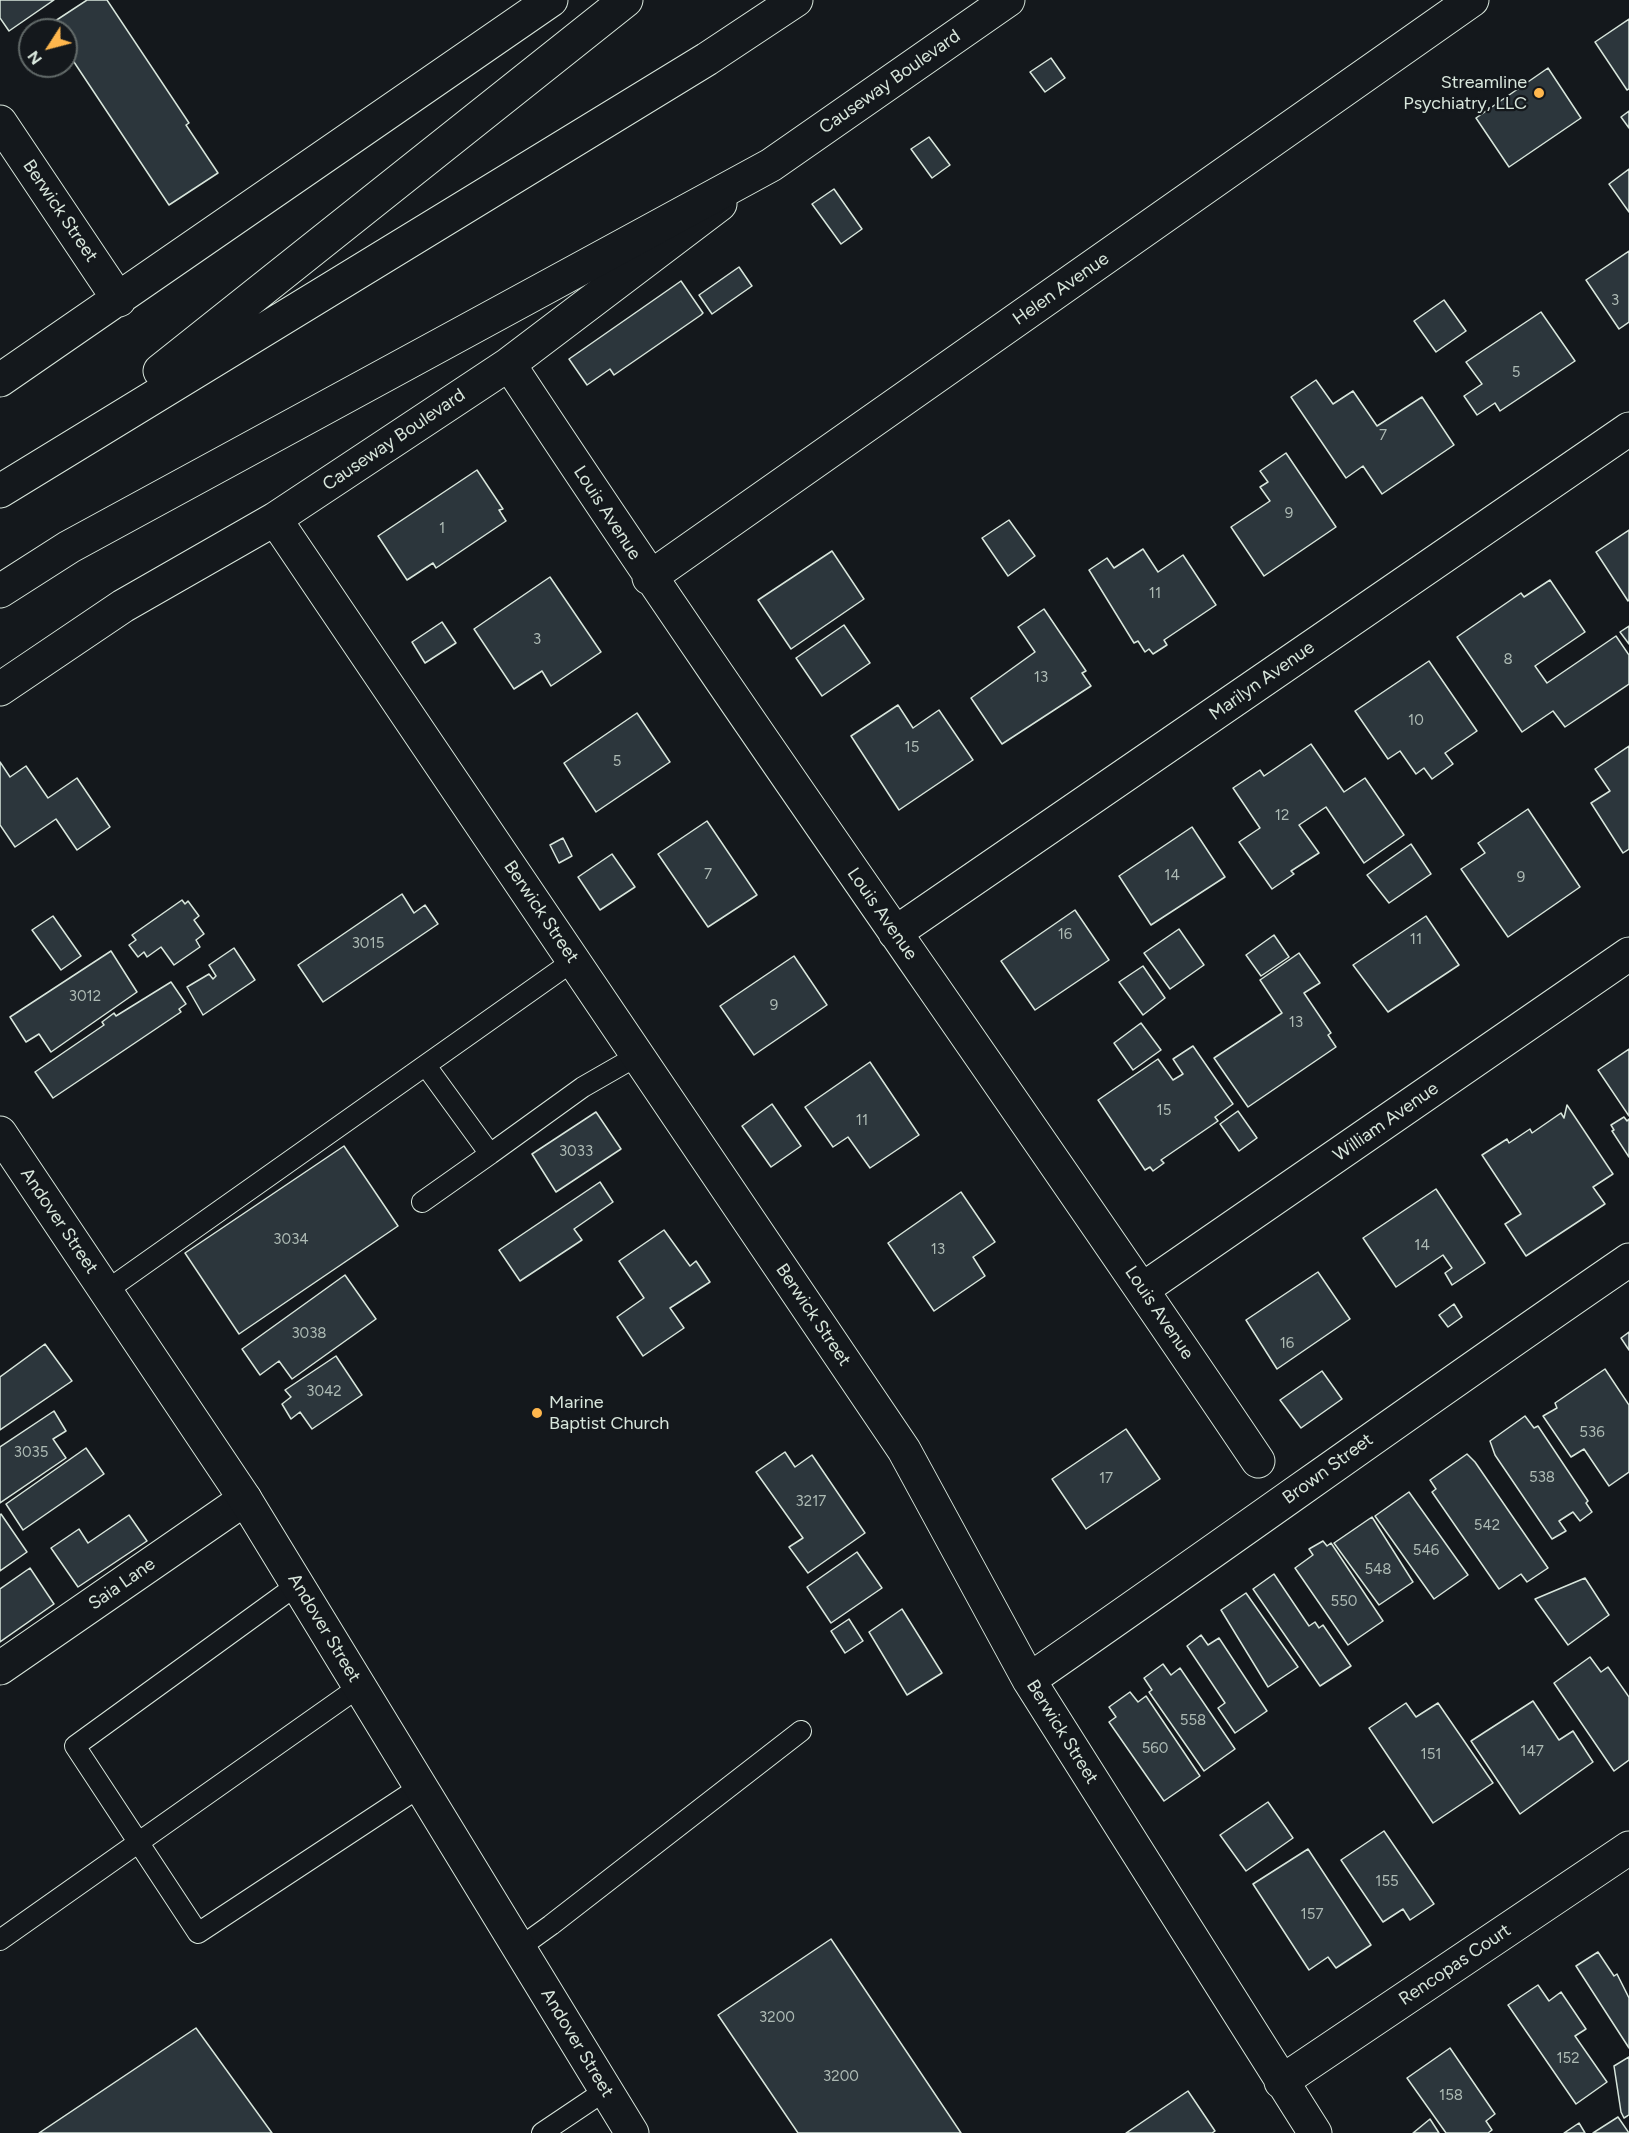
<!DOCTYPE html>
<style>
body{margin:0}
#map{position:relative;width:1629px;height:2133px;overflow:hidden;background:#14181c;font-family:Figtree,sans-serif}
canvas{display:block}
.north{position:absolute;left:18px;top:18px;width:60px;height:60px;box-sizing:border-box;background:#14181c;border:2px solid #626a69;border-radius:50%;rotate:234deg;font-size:16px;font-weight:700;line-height:24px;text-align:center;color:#d8e6dc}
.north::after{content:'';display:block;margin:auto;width:21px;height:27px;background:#ffb74d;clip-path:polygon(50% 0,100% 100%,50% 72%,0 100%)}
</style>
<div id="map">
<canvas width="1629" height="2133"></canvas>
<div class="north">N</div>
</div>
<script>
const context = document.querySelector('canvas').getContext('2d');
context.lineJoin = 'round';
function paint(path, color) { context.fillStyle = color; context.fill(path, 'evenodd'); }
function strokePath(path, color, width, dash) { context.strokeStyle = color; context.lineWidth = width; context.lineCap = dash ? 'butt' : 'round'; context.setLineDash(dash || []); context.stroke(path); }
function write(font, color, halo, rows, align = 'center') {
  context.font = font + ' Figtree,sans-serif'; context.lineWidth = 4.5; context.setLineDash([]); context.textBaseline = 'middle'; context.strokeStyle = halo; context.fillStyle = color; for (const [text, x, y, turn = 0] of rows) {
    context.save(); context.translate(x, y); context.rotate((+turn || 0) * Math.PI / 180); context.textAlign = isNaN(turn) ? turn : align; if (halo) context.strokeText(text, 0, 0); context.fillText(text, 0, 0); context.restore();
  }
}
const building = new Path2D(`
 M0,0H54L9,31L0,18Z
 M87,0H107L189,123L186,125L218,173L169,205L66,50V30H52L49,25Z
 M1629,19V89L1627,90L1595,42Z
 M1051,58L1065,78L1045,92L1030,72Z
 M1548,68L1581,118L1509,167L1476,118Z
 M1629,111V128L1621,117Z
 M929,137L950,165L932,178L911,149Z
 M1629,169V212L1609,184Z
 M834,189L862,229L841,244L812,204Z
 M1629,251V322L1619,329L1586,280Z
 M739,267L752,286L712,314L699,295Z
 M681,281L703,313L701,315L614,375L610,369L587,385L569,359Z
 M1444,300L1466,331L1436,352L1414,321Z
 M1541,312L1575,361L1500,411L1495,403L1477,415L1464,396L1482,384L1466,362Z
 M1316,380L1333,404L1353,391L1377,426L1422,397L1454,445L1382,494L1363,466L1346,478L1291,397Z
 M1286,453L1336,527L1264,576L1231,527L1270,501L1260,487L1268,482L1260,471Z
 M477,470L503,509L499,510L506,521L436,568L433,563L407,580L378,536Z
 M1009,520L1035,556L1008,576L982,538Z
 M1629,530V600L1628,601L1596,552Z
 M1143,549L1158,572L1183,555L1216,605L1164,640L1167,645L1153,654L1149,649L1145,652L1138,641L1134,643L1089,570L1107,558L1114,568Z
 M832,551L864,599L791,649L758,600Z
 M550,577L601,652L551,686L542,671L514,689L474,629Z
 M1550,580L1585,632L1535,666L1547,683L1616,636L1629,655V684L1565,727L1553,711L1522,732L1457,637L1521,593L1524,597Z
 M1044,609L1086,671L1082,673L1091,686L1002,744L971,698L1035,652L1018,627Z
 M442,622L456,643L425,663L412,642Z
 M844,625L870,663L822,696L796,658Z
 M1629,626V644L1620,632Z
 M1429,661L1477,731L1445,753L1453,764L1432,779L1424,768L1416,774L1400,751L1388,759L1355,711Z
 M898,705L913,728L939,710L973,760L899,810L851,736Z
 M637,713L670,762L596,812L564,763Z
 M1311,744L1344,792L1365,778L1404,835L1364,863L1326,807L1299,825L1319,853L1291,871L1294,874L1272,889L1239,842L1260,828L1233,788L1260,770L1264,776Z
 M1629,746V849L1623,853L1591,803L1610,791L1595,769Z
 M0,762L10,777L26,766L48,798L77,778L110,827L77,850L56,819L15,847L0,825Z
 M1528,809L1580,887L1508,937L1461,869L1485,853L1478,843Z
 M707,821L757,895L708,927L658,854Z
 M1192,827L1225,877L1151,925L1119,876Z
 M563,838L572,856L559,863L550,845Z
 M1411,844L1431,874L1389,903L1367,875Z
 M612,854L635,887L600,910L578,877Z
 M402,894L414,913L425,905L438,924L323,1002L298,965Z
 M182,900L185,904L188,901L199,916L194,920L204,934L196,940L200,947L174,965L161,947L147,957L144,952L138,957L129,945L136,940L132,935Z
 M1075,910L1109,960L1035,1010L1001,961Z
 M53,916L81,956L61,970L32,930Z
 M1426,916L1459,965L1388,1012L1353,965Z
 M1179,929L1204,965L1170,989L1144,953Z
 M1274,935L1289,957L1261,976L1246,955Z
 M234,948L255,980L203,1015L187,987L209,974L213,979L216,976L209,965Z
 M111,951L137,992L51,1052L39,1034L26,1042L10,1017Z
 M1299,953L1320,983L1304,993L1331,1033L1328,1035L1336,1047L1248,1107L1214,1058L1282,1013L1260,980Z
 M794,956L827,1005L754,1055L720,1006Z
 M1143,966L1165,998L1143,1015L1119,982Z
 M171,982L186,1004L179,1009L181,1012L53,1098L35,1072L104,1025L102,1022L114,1013L116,1016Z
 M1141,1023L1161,1050L1133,1070L1114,1043Z
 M1193,1046L1233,1104L1215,1117L1218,1121L1161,1160L1164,1163L1153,1171L1150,1167L1145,1170L1098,1100L1158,1059L1173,1080L1183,1074L1173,1059Z
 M1629,1049V1116L1598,1070Z
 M870,1062L919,1135L870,1168L848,1137L833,1147L805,1107Z
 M772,1104L801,1146L771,1167L742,1126Z
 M1567,1105L1613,1174L1593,1187L1605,1204L1526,1256L1505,1224L1521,1214L1482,1155L1507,1139L1509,1143L1530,1129L1532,1133L1561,1113L1564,1118Z
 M1238,1111L1257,1138L1239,1151L1220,1124Z
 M596,1112L621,1149L556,1192L532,1154Z
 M1624,1117L1627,1121L1629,1119V1157L1612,1131L1614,1130L1611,1125Z
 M344,1146L398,1226L239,1334L185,1253Z
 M600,1182L613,1202L574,1229L582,1240L520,1281L499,1250Z
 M1436,1189L1485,1263L1452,1285L1445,1273L1452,1268L1443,1255L1396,1287L1363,1238Z
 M961,1192L995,1242L973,1257L985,1276L934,1311L888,1243Z
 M664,1230L690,1266L696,1261L710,1282L670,1308L684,1328L643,1356L617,1317L644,1298L619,1261Z
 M1318,1272L1350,1319L1277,1369L1246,1320Z
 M345,1275L376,1319L292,1379L279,1361L260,1375L242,1349Z
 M1454,1304L1462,1317L1448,1327L1439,1315Z
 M1629,1332V1350L1621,1338Z
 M45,1344L72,1381L0,1430V1377Z
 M336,1356L362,1395L312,1429L300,1412L291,1419L282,1404L291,1397L285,1390Z
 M1605,1369L1629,1405V1472L1609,1486L1584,1449L1571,1457L1543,1416L1557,1408L1555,1403Z
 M1322,1371L1342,1399L1301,1428L1280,1400Z
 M54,1411L66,1431L53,1439L66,1458L0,1503V1447Z
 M1525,1416L1534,1428L1538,1426L1588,1501L1586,1503L1592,1512L1580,1521L1573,1512L1559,1521L1566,1531L1552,1539L1495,1455L1490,1441Z
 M1126,1429L1160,1479L1086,1529L1052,1479Z
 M86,1448L104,1474L23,1530L6,1504Z
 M785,1452L795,1467L812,1455L865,1533L808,1573L789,1547L803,1538L756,1472Z
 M1467,1454L1475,1462L1548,1568L1527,1582L1521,1574L1499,1589L1432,1492L1436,1489L1430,1480Z
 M1409,1492L1468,1575L1434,1599L1375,1516Z
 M1,1514L27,1552L0,1571V1515Z
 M129,1515L147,1541L78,1587L51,1548L79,1529L88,1543Z
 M1372,1517L1413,1582L1379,1605L1334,1543Z
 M1323,1541L1327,1546L1331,1543L1383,1621L1348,1645L1295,1568L1313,1555L1309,1549Z
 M857,1552L882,1588L831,1623L807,1587Z
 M30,1568L54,1604L0,1642V1589Z
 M1274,1574L1309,1626L1315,1622L1319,1628L1323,1625L1351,1666L1320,1686L1253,1589Z
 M1585,1578L1609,1615L1568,1645L1535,1599Z
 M1246,1593L1298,1667L1268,1687L1221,1610Z
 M902,1609L942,1673L907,1695L869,1632Z
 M849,1619L863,1641L845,1653L831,1631Z
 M1201,1635L1208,1645L1219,1638L1267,1711L1235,1733L1218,1708L1225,1703L1187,1646Z
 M1590,1657L1601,1672L1608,1667L1629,1697V1760L1614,1771L1554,1683Z
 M1163,1664L1171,1675L1180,1668L1235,1749L1204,1771L1149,1692L1152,1690L1144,1678Z
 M1130,1692L1138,1702L1146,1696L1200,1776L1164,1801L1109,1722L1116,1717L1109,1707Z
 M1533,1701L1559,1740L1573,1731L1593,1762L1520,1814L1471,1741Z
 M1406,1703L1416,1717L1438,1703L1493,1783L1433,1823L1369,1728Z
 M1268,1802L1293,1838L1246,1871L1220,1835Z
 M1384,1831L1434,1904L1410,1920L1403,1909L1383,1922L1341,1860Z
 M1308,1849L1371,1945L1336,1968L1328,1957L1309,1970L1253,1884Z
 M831,1939L961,2133H798L718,2015Z
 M1598,1952L1614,1976L1617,1974L1629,1998V2048L1576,1966Z
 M1538,1985L1549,2001L1561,1992L1586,2029L1575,2036L1607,2082L1576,2104L1508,2005Z
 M196,2028L272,2133H39Z
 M1450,2048L1495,2114L1486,2121L1492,2130L1488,2133H1446L1407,2078Z
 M1629,2057V2115L1624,2118L1621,2112L1614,2066Z
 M1188,2091L1215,2131L1212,2133H1126Z
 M1618,2117L1629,2133H1593Z
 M1430,2119L1439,2133H1413Z
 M1579,2123L1585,2133H1564Z`);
paint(building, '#2c363c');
strokePath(building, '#d8e6dc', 1.5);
const lane = new Path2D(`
 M426,1066L490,1154L583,1087L637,1056
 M422,1202L490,1154
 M106,1291L573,961
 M297,1585L75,1746L198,1933L420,1787
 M0,1940L359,1687
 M519,1948L551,1925L801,1731
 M542,2133L606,2090`);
const street = new Path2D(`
 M0,122L119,300
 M509,364C752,734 1011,1093 1258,1461
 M0,380L551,0
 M275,519L904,1450L1029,1680L1315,2133
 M649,578L1472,0
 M0,689L123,606L275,519L509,364L720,204
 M895,933L1629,429
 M1143,1289L1629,954
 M0,1668L245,1499
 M1029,1680C1230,1541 1427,1398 1629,1260
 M1281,2082L1629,1848`);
const secondary = new Path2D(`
 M0,1133L245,1499L632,2133`);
const highway = new Path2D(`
 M160,371L626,0
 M0,491L707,59L796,0
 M0,591L69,547L771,165L1008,0`);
strokePath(lane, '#d8e6dc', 22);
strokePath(street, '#d8e6dc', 35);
strokePath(secondary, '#d8e6dc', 35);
strokePath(highway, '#d8e6dc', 35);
strokePath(lane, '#14181c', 20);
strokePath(street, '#14181c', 33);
strokePath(secondary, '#14181c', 33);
strokePath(highway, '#14181c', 33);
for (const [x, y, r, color] of [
 [1539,93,6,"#ffb74d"],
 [537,1413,6,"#ffb74d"]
]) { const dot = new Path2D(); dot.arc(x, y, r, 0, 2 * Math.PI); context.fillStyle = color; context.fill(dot); strokePath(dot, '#14181c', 2); }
write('15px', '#adbab4', null, [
 ["3",1615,301],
 ["5",1516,373],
 ["7",1383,436],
 ["9",1289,514],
 ["1",442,529],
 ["11",1155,594],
 ["3",537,640],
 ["8",1508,660],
 ["13",1041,678],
 ["10",1416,721],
 ["15",912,748],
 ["5",617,762],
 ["12",1282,816],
 ["7",708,875],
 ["14",1172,876],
 ["9",1521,878],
 ["16",1065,935],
 ["11",1416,940],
 ["3015",368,944],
 ["3012",85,997],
 ["9",774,1006],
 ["13",1296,1023],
 ["15",1164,1111],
 ["11",862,1121],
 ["3033",576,1152],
 ["3034",291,1240],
 ["14",1422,1246],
 ["13",938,1250],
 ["3038",309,1334],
 ["16",1287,1344],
 ["3042",324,1392],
 ["536",1592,1433],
 ["3035",31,1453],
 ["538",1542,1478],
 ["17",1106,1479],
 ["3217",811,1502],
 ["542",1487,1526],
 ["546",1426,1551],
 ["548",1378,1570],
 ["550",1344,1602],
 ["558",1193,1721],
 ["560",1155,1749],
 ["147",1532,1752],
 ["151",1431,1755],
 ["155",1387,1882],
 ["157",1312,1915],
 ["3200",777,2018],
 ["152",1568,2059],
 ["3200",841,2077],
 ["158",1451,2096]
]);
write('18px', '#d8e6dc', '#14181c', [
 ["Causeway Boulevard",890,82,-35],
 ["Berwick Street",60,211,56],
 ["Helen Avenue",1061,289,-35],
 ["Causeway Boulevard",394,440,-34],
 ["Louis Avenue",607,513,57],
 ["Marilyn Avenue",1262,681,-35],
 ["Berwick Street",541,912,56],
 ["Louis Avenue",882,914,55],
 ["William Avenue",1386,1122,-35],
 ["Andover Street",59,1221,56],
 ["Louis Avenue",1159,1313,56],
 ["Berwick Street",813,1315,56],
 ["Brown Street",1328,1469,-36],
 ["Saia Lane",122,1584,-35],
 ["Andover Street",324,1628,59],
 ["Berwick Street",1062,1732,58],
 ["Rencopas Court",1455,1965,-34],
 ["Andover Street",577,2043,59]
]);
write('18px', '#d8e6dc', '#14181c', [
 ["Streamline",1527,83],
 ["Psychiatry, LLC",1527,104],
 ["Marine",549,1403,"left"],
 ["Baptist Church",549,1424,"left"]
], 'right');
</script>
